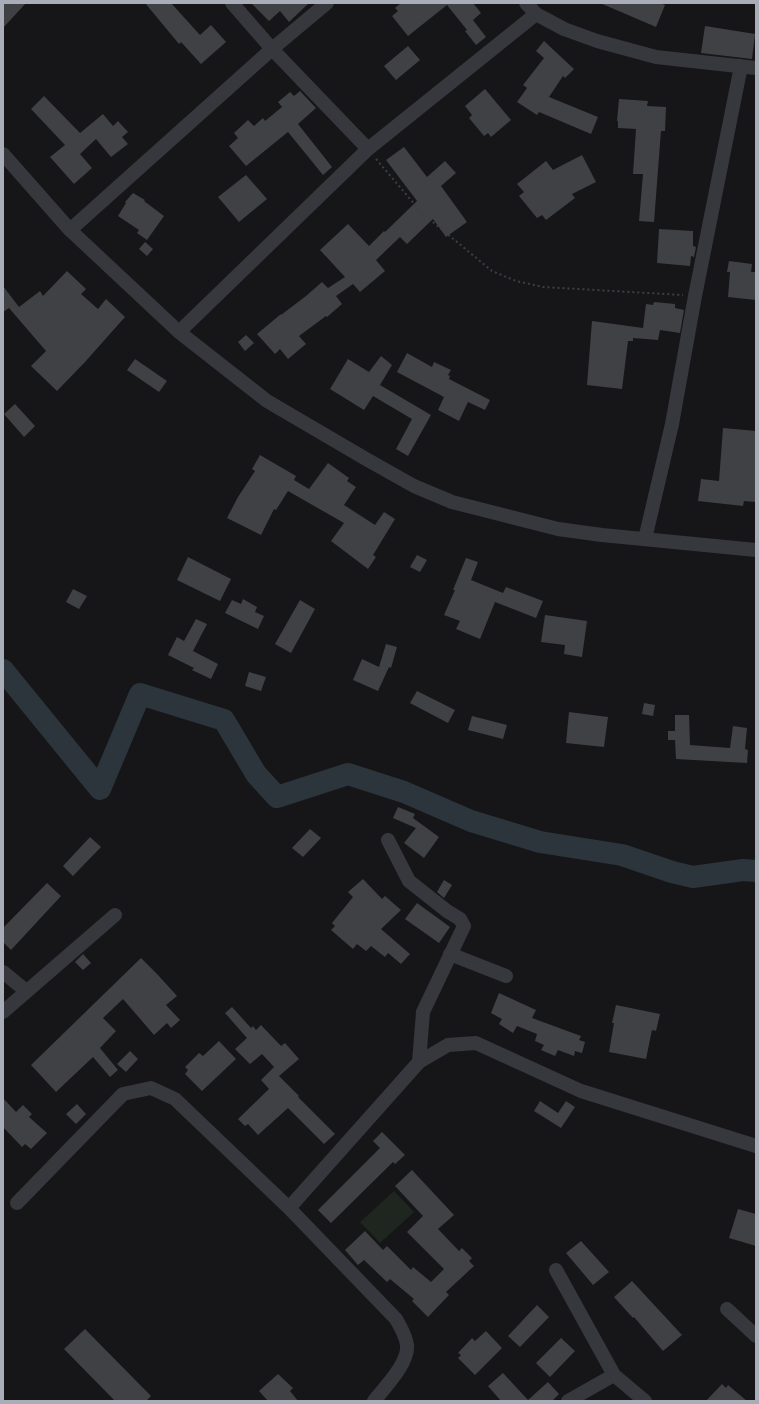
<!DOCTYPE html>
<style>
body{margin:0}
#map{position:relative;width:759px;height:1404px;overflow:hidden;background:#161618;font-family:"PT Sans",sans-serif}
canvas{display:block}
.frame{position:absolute;inset:0;border:4px solid #a8adb8;pointer-events:none}
</style>
<div id="map">
<canvas width="759" height="1404"></canvas>
<div class="frame"></div>
</div>
<script>
const context = document.querySelector('canvas').getContext('2d');
context.lineJoin = 'round';
function paint(path, color) { context.fillStyle = color; context.fill(path, 'evenodd'); }
function strokePath(path, color, width, dash) { context.strokeStyle = color; context.lineWidth = width; context.lineCap = dash ? 'butt' : 'round'; context.setLineDash(dash || []); context.stroke(path); }
paint(new Path2D(`
 M394,1191L414,1212L380,1243L360,1222Z`), '#1e261f');
strokePath(new Path2D(`
 M3,670L100,789L140,694L224,720L256,774L277,797L348,774L404,792L471,821L540,842L622,855L672,872L693,877L743,870L756,871`), '#2c353c', 22);
paint(new Path2D(`
 M3,3H26L3,28Z
 M145,3H171L200,35L211,25L226,42L201,64L181,42L179,44Z
 M251,3H309L289,22L280,11L269,21Z
 M401,3H473L481,13L473,20L486,37L476,45L465,31L467,30L447,5L408,36L392,16L398,11L395,8Z
 M600,3H660L665,5L656,27Z
 M705,26L755,34L752,59L701,53Z
 M544,41L574,69L565,78L563,76L549,97L598,117L591,134L539,112L537,115L517,102L527,88L523,85L544,58L536,51Z
 M408,46L420,60L396,80L384,66Z
 M485,89L511,120L491,137L488,133L484,136L469,118L472,115L465,106Z
 M300,91L316,108L298,124L332,167L323,175L288,132L246,166L229,146L238,138L234,133L248,120L254,126L263,118L265,121L282,107L278,102L290,92L294,96Z
 M44,96L80,133L103,114L113,126L118,121L128,132L122,137L128,144L111,157L96,139L80,154L92,168L74,184L50,157L65,145L31,109Z
 M619,99L648,101L647,106L666,107L665,131H661L654,222L639,221L643,174H633L636,129L618,128V121H617Z
 M404,147L427,177L445,161L456,173L441,186L467,222L446,237L433,219L407,244L400,237L376,260L385,271L360,292L353,284L336,296L342,304L327,317L326,316L299,336L306,344L288,359L280,349L275,354L257,334L281,314V315L306,296L322,282L328,288L345,277L320,250L348,224L369,246L384,231L385,232L417,201L386,160Z
 M582,155L596,182L572,194L575,198L546,220L542,215L537,218L519,196L524,192L517,184L546,161L553,170Z
 M246,175L267,199L239,222L218,197Z
 M133,193L145,200L144,201L164,216L147,240L137,233L139,230L118,216L126,203L125,202Z
 M659,229L693,231V246L696,247L694,257L691,256L690,266L657,263Z
 M145,242L153,249L147,256L139,249Z
 M729,261L752,264L751,272H756V300L728,297L730,272H727Z
 M67,271L86,289L81,294L98,309L106,299L125,317L85,362L57,391L31,366L46,351L9,308L3,312V286L19,307L40,291L43,296Z
 M654,302L675,304V308L684,310L680,333L660,330L658,340L633,338V341H628L622,389L587,385L592,321L643,328L646,304L653,305Z
 M246,335L254,343L245,351L238,342Z
 M407,353L432,367L434,362L451,370L448,375L450,376L449,379L490,400L485,410L468,402L459,421L438,410L444,397L397,372Z
 M381,356L392,365L380,385L431,415L408,456L396,449L412,419L373,396L364,410L330,389L348,359L369,372Z
 M135,359L167,381L159,392L127,370Z
 M15,404L35,426L24,437L4,414Z
 M723,428L756,431V502L744,501L743,506L698,501L701,479L719,481Z
 M260,455L296,476L294,480L309,489L328,463L349,478L347,481L356,487L344,505L375,525L384,512L395,519L373,555L376,557L368,569L331,541L344,523L288,491L276,510L274,509L261,535L227,518L238,497L255,471L252,469Z
 M417,555L427,560L420,572L410,567Z
 M188,557L231,579L220,601L177,580Z
 M466,558L478,562L471,580L503,593L506,587L543,601L536,618L495,602L480,639L456,629L460,621L444,615L455,590H453Z
 M73,589L87,596L79,609L66,602Z
 M243,599L257,607L255,612L264,616L258,629L225,613L232,600L241,604Z
 M300,600L315,609L291,653L275,644Z
 M545,615L587,621L582,657L564,654L565,645L541,642Z
 M196,619L207,624L193,651L218,664L211,679L192,670L194,668L168,655L177,637L184,641Z
 M386,644L397,647L391,668L389,667L378,691L353,680L362,659L379,667Z
 M249,672L266,677L261,691L245,686Z
 M417,691L455,710L448,723L410,703Z
 M644,703L655,705L653,716L642,714Z
 M569,712L608,717L604,747L566,743Z
 M675,715H689L690,745L730,748L733,726L747,728L745,749L748,750L747,763L676,759L675,740H668V731H675Z
 M472,716L507,725L503,739L468,730Z
 M398,807L415,814L413,818L439,837L424,858L404,843L416,828L393,818Z
 M310,829L321,838L303,857L292,848Z
 M90,837L101,847L73,876L63,866Z
 M363,879L382,899L385,896L401,910L381,929L410,954L401,964L388,953L385,957L371,946L366,951L357,944L353,949L331,930L335,926L332,923L353,897L348,892Z
 M444,880L452,885L444,898L437,892Z
 M47,883L61,896L11,950L3,942V928Z
 M417,903L450,927L439,943L405,919Z
 M83,954L91,963L83,970L75,962Z
 M141,958L158,975L177,996L166,1005L180,1020L171,1028L167,1023L154,1035L123,999L103,1018L116,1031L100,1048L118,1070L110,1077L93,1057L56,1092L31,1065Z
 M499,993L536,1010L532,1018L581,1036L579,1040L585,1042L582,1053L575,1051L574,1056L558,1050L555,1056L541,1050L544,1045L535,1041L537,1034L517,1026L513,1033L499,1024L502,1019L491,1013Z
 M616,1005L660,1014L656,1031L652,1030L646,1059L609,1052L614,1023H612Z
 M232,1007L251,1028L253,1026L256,1030L261,1025L281,1046L285,1043L299,1059L279,1076L299,1096L298,1097L335,1134L324,1144L288,1108L258,1135L248,1124L245,1126L238,1119L269,1089L261,1080L274,1067L262,1054L250,1064L235,1049L247,1038L225,1013Z
 M219,1041L236,1059L202,1091L185,1074L188,1070L185,1067L199,1053L203,1056Z
 M130,1051L138,1059L126,1072L117,1064Z
 M3,1098L16,1112L23,1105L32,1114L29,1117L47,1133L31,1149L25,1144L22,1147L3,1127Z
 M540,1101L558,1113L566,1101L575,1107L561,1128L534,1111Z
 M77,1104L86,1114L76,1124L66,1114Z
 M382,1132L405,1155L395,1164L393,1162L331,1223L318,1210L380,1148L373,1141Z
 M412,1170L454,1215L438,1229L459,1251L462,1248L472,1258L469,1261L474,1266L446,1292L449,1295L428,1317L412,1301L414,1299L390,1279L387,1282L364,1260L358,1265L345,1250L365,1231L383,1250L387,1246L411,1270L413,1267L431,1282L444,1269L407,1232L423,1216L395,1186Z
 M738,1209L756,1214V1246L729,1238Z
 M581,1241L609,1272L593,1285L566,1253Z
 M632,1281L682,1335L663,1351L634,1317L633,1318L614,1297Z
 M537,1305L549,1317L520,1347L508,1336Z
 M85,1329L151,1396L146,1401H115L64,1349Z
 M486,1331L502,1348L475,1375L458,1358L461,1355L458,1353L472,1338L475,1341Z
 M561,1338L575,1351L550,1377L536,1363Z
 M503,1373L528,1400L548,1382L559,1394L552,1401H501L488,1386Z
 M278,1374L293,1388L290,1391L298,1401H268L259,1391Z
 M722,1384L726,1388L728,1385L747,1401H706Z`), '#404145');
strokePath(new Path2D(`
 M376,159L422,213L492,271L516,281L543,287L683,295`), '#3d3f44', 2, [2, 3]);
strokePath(new Path2D(`
 M232,3L272,49L327,3
 M526,3L536,14L564,29L597,41L656,57L756,68
 M3,154L70,230L272,49L368,149
 M70,230L179,332L267,401L366,459L414,486L452,502L558,529L602,535L756,550
 M179,332L368,149L536,14
 M645,539L672,424L695,296L741,66
 M388,840L409,881L447,911L460,919L464,926L423,1012L419,1062
 M450,954L506,976
 M3,972L26,991
 M3,1012L115,915
 M17,1203L123,1094L151,1088L175,1099L289,1208L396,1319C401,1328 406,1336 407,1345C409,1363 385,1387 374,1401
 M289,1208L419,1062L448,1045L476,1043L581,1091L756,1146
 M556,1270L614,1375L645,1401
 M727,1309L756,1336
 M568,1401L614,1375`), '#37383d', 14);
</script>
